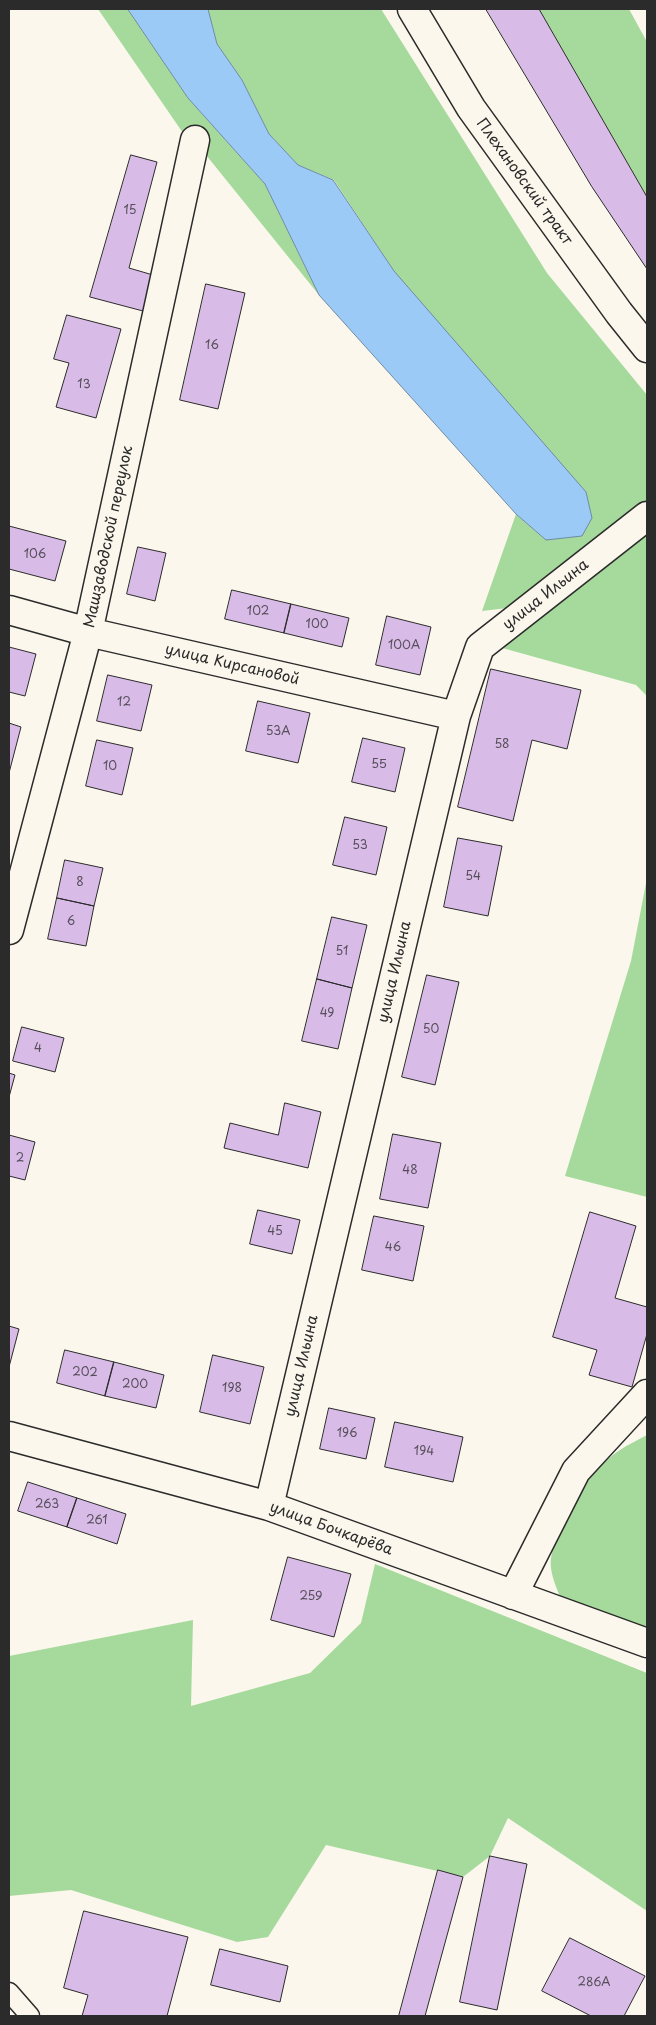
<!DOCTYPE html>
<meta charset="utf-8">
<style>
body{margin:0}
#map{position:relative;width:656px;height:2025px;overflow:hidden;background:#fbf7ec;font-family:"Playpen Sans",sans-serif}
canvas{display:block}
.frame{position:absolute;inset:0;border:10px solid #2b2b2b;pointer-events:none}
</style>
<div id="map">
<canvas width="656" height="2025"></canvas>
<div class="frame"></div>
</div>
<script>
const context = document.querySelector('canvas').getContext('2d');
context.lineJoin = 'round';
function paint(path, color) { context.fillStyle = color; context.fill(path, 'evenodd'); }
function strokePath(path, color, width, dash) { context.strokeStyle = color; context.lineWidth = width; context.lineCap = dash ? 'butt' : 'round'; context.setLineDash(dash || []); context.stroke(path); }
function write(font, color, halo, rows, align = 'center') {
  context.font = font + ' "Playpen Sans",sans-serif'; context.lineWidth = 4; context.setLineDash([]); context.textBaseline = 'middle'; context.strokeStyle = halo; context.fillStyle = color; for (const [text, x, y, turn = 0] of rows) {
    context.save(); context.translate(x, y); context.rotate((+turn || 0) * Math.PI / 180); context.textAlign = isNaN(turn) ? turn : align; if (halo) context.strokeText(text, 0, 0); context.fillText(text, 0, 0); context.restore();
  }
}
paint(new Path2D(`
 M98,9H128L188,98L265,184L319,295L202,150L185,136Z
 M208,9H381L547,273L647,395V501L516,607L482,611L516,514L546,540L394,271L334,180L298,165L269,134L242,80L217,44Z
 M539,9H629L647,42V197Z
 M647,528V696L636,685L495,646Z
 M647,878V1197L565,1176L631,961Z
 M647,1435V1635L561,1599C556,1587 549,1571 551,1558C557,1521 589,1470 620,1450C629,1444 638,1440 647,1435Z
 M375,1564L647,1673V1911L508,1818L490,1856L463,1877L326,1845L268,1937L237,1942L71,1890L9,1896V1656L193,1620L191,1706L310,1673L361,1623Z`), '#a6da9d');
const water = new Path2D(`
 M128,9H208L217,44L242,80L269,134L298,165L333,180L394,271L586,492L592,518L582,536L546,540L516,514L319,295L265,184L188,98Z`);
paint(water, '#9bcaf6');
strokePath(water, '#6e8aa5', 1);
const building = new Path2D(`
 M486,9H539L647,197V269L592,187Z
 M131,155L157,162L129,268L153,275L143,311L90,297Z
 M206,284L245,293L218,409L180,400Z
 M67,315L121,329L96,418L56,407L69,363L54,359Z
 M9,526L66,541L55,581L9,569Z
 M138,547L166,553L155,601L127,594Z
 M232,590L291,604L284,633L225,619Z
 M291,604L349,618L342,647L284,633Z
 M387,616L431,627L420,675L376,665Z
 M9,647L36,654L25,696L9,692Z
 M491,669L581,690L567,749L532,740L513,821L458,807Z
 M108,675L152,685L141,731L97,721Z
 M258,701L310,713L298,763L246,751Z
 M9,723L21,727L9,773Z
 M363,738L405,748L395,792L352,782Z
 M97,740L133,748L122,795L86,786Z
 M345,817L387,827L376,875L333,865Z
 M458,838L502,846L488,916L444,907Z
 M65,860L103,868L94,906L57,898Z
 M57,898L94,906L86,946L48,939Z
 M332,917L367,925L352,988L317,979Z
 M427,975L459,982L435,1085L402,1077Z
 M317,979L352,988L338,1049L302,1041Z
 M22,1027L64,1038L55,1072L13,1061Z
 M9,1073L15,1075L9,1097Z
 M285,1103L321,1112L308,1168L224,1148L230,1123L278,1135Z
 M393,1134L441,1143L428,1208L380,1199Z
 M9,1135L35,1142L25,1180L9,1176Z
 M258,1210L300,1220L292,1254L250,1244Z
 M590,1212L636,1226L615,1298L647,1307V1334L632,1387L589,1375L597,1350L553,1337Z
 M374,1216L424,1226L413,1281L362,1270Z
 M9,1326L19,1329L9,1367Z
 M65,1350L114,1362L105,1396L57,1383Z
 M213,1355L264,1367L250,1424L200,1412Z
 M114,1362L164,1375L156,1408L105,1396Z
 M329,1408L375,1418L366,1459L320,1449Z
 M395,1422L463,1437L453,1482L385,1467Z
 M28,1482L77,1498L67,1527L18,1511Z
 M77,1498L126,1514L117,1544L67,1527Z
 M288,1557L351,1574L334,1637L271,1620Z
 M490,1856L527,1864L497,2010L460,2002Z
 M438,1870L463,1877L425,2016H399Z
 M84,1911L188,1937L167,2016H82L88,1995L64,1988Z
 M570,1938L645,1976L624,2016H591L542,1991Z
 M220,1949L288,1966L280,2002L211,1985Z`);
paint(building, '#d9bbe8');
strokePath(building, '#2b2b2b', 1);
const service = new Path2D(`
 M9,1992L30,2016`);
const minor = new Path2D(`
 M9,610L88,632L456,716
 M9,930L88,632L195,140
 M9,1436L269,1506L647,1643
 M269,1506L456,716L480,647L647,516
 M513,1595L576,1471L647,1394`);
const tertiary = new Path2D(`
 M412,9L471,108L619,313L647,348`);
strokePath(service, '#2b2b2b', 21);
strokePath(minor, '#2b2b2b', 31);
strokePath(tertiary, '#2b2b2b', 31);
strokePath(service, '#fbf7ec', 18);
strokePath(minor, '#fbf7ec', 28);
strokePath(tertiary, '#fbf7ec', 28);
write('12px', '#564f5a', null, [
 ["15",130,211],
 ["16",212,346],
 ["13",84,385],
 ["106",35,555],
 ["102",258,612],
 ["100",317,625],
 ["100А",404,646],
 ["12",124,703],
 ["53А",278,732],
 ["58",502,745],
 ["55",379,765],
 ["10",110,767],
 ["53",360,846],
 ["54",473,877],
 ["8",80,883],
 ["6",71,922],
 ["51",342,952],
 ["49",327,1014],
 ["50",431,1030],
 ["4",38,1049],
 ["2",20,1159],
 ["48",410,1171],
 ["45",275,1232],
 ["46",393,1248],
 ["202",85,1373],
 ["200",135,1385],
 ["198",232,1389],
 ["196",347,1434],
 ["194",424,1452],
 ["263",47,1505],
 ["261",97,1521],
 ["259",311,1597],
 ["286А",594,1983]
]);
write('15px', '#2b2b2b', '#fbf7ec', [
 ["Плехановский тракт",524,182,54],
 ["Машзаводской переулок",109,537,-78],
 ["улица Ильина",546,595,-38],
 ["улица Кирсановой",232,665,13],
 ["улица Ильина",395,972,-77],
 ["улица Ильина",302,1366,-77],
 ["улица Бочкарёва",331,1529,20]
]);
</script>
